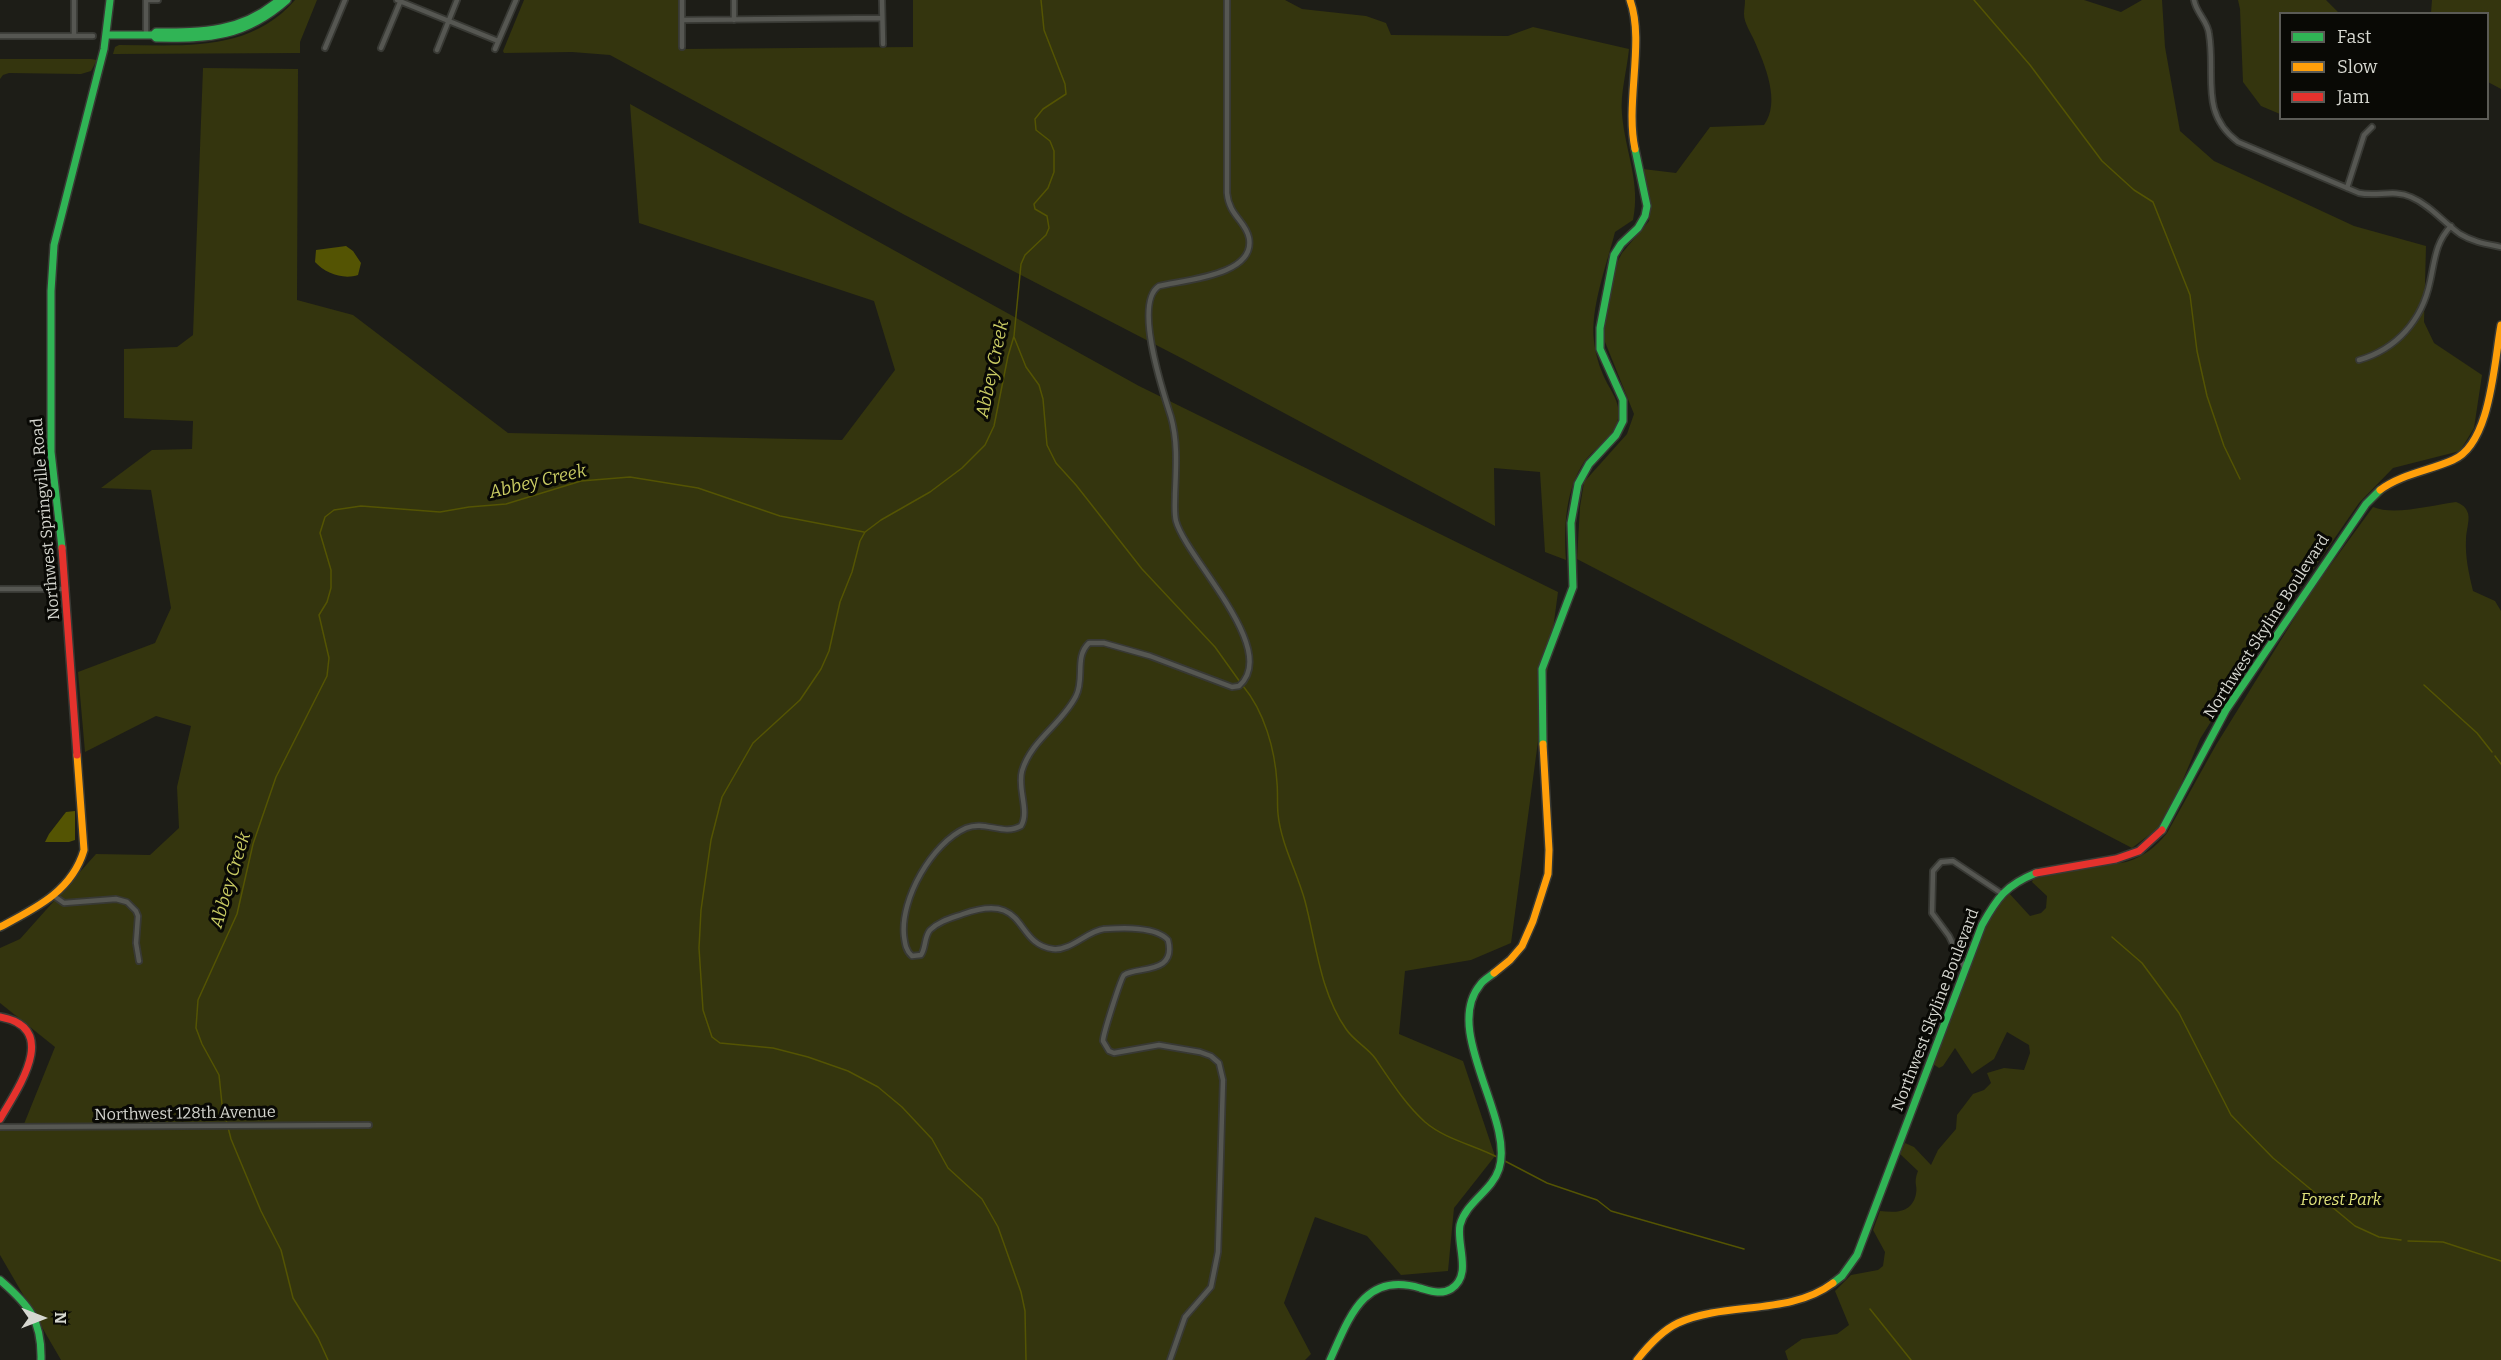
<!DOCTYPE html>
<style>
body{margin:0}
#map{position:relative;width:2501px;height:1360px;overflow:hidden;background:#1d1d17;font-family:Bitter,serif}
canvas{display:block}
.legend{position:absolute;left:2279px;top:12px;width:210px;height:108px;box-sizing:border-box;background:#090905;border:2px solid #5b5b56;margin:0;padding:8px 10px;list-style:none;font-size:18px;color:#d6d7d0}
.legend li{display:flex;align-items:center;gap:12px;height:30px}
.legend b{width:30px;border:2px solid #5b5b56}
.north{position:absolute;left:12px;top:1288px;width:60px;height:60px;-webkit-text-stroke:4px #090905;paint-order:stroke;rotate:90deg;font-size:16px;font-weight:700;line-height:24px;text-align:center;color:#d6d7d0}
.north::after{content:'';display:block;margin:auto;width:21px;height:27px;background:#d6d7d0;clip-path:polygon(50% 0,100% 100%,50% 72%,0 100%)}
</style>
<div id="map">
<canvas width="2501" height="1360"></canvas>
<ul class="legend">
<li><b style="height:8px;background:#30b455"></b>Fast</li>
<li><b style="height:8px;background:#ff9f0a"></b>Slow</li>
<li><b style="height:8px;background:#e5322d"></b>Jam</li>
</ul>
<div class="north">N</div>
</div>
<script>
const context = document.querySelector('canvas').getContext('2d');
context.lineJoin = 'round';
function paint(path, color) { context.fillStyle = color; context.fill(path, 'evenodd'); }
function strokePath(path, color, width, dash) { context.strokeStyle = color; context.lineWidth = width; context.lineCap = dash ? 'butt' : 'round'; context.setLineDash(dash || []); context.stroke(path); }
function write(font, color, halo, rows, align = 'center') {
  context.font = font + ' Bitter,serif'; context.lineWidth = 6; context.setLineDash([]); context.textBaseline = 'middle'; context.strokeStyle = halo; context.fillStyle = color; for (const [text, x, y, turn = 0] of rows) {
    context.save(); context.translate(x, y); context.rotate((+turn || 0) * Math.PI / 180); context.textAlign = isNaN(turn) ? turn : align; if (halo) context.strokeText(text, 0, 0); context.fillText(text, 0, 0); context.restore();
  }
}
paint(new Path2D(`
 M295,0H317L300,42V53L113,54L115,47L119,45C183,45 249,53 295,0Z
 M524,0H682L683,49L913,47V0H1285L1302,9L1366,16L1386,23L1391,35L1508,36L1533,27L1629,49C1627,70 1620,94 1622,114C1625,151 1641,183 1633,220L1615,232C1607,264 1590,308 1594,341C1595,350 1598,363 1602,372C1607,387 1622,401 1618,419C1614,438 1594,448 1584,462C1565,491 1564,527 1566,560L1545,552L1540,472L1494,468L1495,526L1187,361L903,214L610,55L572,52L504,53L503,51Z
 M1745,0H2084L2121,12L2142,0H2162L2165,47L2180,131L2214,161L2354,226L2426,246L2424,322L2434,343L2482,375L2474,428L2460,451L2393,468L2359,503L2242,672L2200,739L2177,794L2157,829L2132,848L1577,559L1580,507L1584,482L1627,434L1634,414L1603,337L1612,272L1622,253L1649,221L1650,198L1643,169L1676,173L1710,127L1764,125C1781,102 1765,65 1754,40C1751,33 1744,23 1744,14C1744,10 1745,5 1745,0Z
 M2238,0H2326L2339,13L2280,14V114L2261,106L2243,82L2240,9Z
 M2432,0H2501V89L2488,82V14L2431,13Z
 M0,59H91L97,60L91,71L81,74L9,73L3,75L0,79Z
 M203,68L298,69L297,300L353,315L508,433L842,440L895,370L874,301L639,223L630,104L1139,386L1558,592L1511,943L1471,960L1405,971L1399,1034L1463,1061L1495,1156L1454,1208L1448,1271L1401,1275L1367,1236L1315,1217L1284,1303L1311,1354L1305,1360H61L0,1255V1130L22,1129L55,1047L0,1003V948L20,939L96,854L150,855L179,828L177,787L191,726L156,716L85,752L78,672L155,643L171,608L151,490L101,488L152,450L192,449L193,421L124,418V349L177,347L193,335Z
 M2456,502C2461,504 2465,506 2467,511C2471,517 2466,531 2466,539C2465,557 2469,574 2473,591L2495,601L2501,611V1360H1788L1785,1351L1802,1339L1837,1334L1849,1325L1835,1291L1851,1275L1878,1270L1883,1266L1885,1252L1873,1230L1880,1211C1896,1213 1912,1213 1916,1194C1918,1185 1913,1184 1918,1171L1900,1154L1905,1143L1914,1147L1931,1165L1938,1150L1956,1129L1957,1115L1973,1094L1984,1090L1991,1083L1987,1073L2004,1068L2024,1070L2030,1053L2029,1045L2007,1032L1994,1059L1972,1074L1955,1048L1943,1066L1939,1068L1933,1064C1945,1033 1957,1002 1968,971C1979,944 1987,913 2008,892L2030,916L2041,913L2046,908L2047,896L2032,882L2033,879L2055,873L2126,862C2143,857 2156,847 2167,833L2216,745L2310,593L2373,507C2394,516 2432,505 2456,502Z`), '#34350e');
paint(new Path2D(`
 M346,246L353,251L361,263L358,275C343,280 325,273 315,262L316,250Z
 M75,811V840L69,842H45L49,834L66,812Z`), '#545403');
strokePath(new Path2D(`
 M1974,0L2030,65L2102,161L2134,190L2153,202L2190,295L2197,351L2207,396L2224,446L2240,479
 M1014,337L1026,367L1039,385L1043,399L1047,445L1056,463L1076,485L1142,569L1215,647L1240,682
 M2424,685L2477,733L2492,752
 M1243,686C1264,711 1275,749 1277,783C1278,793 1277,804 1278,814C1281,844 1297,872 1305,901C1316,943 1320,992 1346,1029C1354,1041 1367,1047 1375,1058C1390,1080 1405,1104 1425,1122C1446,1140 1475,1145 1499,1158
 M2495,756L2501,764
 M2112,937L2142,963L2179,1013L2231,1115L2273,1158L2355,1226L2379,1237L2401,1240
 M1503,1160L1547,1183L1597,1200L1611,1211L1744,1249
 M2408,1241L2443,1242L2501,1261
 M1870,1309L1911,1360
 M328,1360L318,1338L293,1298L281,1250L261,1211L231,1139L222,1104L219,1075L202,1044L196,1028L198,1000L237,914L253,844L276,777L327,676L329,658L319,615L327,602L331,588V570L320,533L325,517L334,510L361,506L440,512L469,507L506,504L581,481L630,477L698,488L780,516L864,532
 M1026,1360L1025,1311L1021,1292L998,1227L982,1199L948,1168L932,1139L902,1107L878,1087L848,1071L808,1057L773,1048L720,1043L712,1037L703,1010L699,948L701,910L711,840L722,797L753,743L800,700L821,669L829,651L840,602L852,572L860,541L865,532L881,520L930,492L962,468L985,445L994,426L1008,356L1014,336L1021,264L1025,255L1046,235L1049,228L1047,216L1035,209L1034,204L1048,188L1054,172V151L1050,141L1036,130L1035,119L1043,109L1066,94L1065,84L1044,30L1041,0`), '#545403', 1.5);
const street = new Path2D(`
 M74,0V36
 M397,0L498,41
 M682,0V47
 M734,0V20
 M882,0L883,44
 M2194,0C2196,13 2208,21 2209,34C2216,75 2199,113 2238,142L2359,193C2377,197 2394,189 2411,197C2430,205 2443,222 2460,234C2473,242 2487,244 2501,247
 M682,20L882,18
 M146,35V0H158
 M0,36H93
 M325,48L345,0
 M381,48L401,0
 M495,49L516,0
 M437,50L457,0
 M2347,188L2364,135L2372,127
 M2359,360C2397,349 2422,320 2430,282C2435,260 2435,243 2451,226
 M0,589H66
 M54,896L64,903L116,899L127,902L136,911L138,916L136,943L139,961
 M1965,969L1949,936L1932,913L1933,871L1941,862L1953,861L2001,893
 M0,1127L369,1125
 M1170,1360L1185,1317L1211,1287L1218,1252L1223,1080L1219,1063L1211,1056L1200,1052L1159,1045L1114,1053L1109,1051L1103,1041C1103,1034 1121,978 1124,975C1137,966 1177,975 1168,940C1156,926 1122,928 1104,929C1087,931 1071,951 1053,949C1013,944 1029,891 963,914C952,918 939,921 930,930C924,937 926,948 921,955L912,956C906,951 905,944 904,936C900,899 932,843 966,828C985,820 1003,836 1021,826C1030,811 1017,789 1022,771C1031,740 1062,724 1076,696C1085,679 1074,657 1089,643H1104L1150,656L1232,687L1239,686C1281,650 1186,558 1176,521C1174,513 1175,503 1175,494C1176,468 1178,442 1171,417C1163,392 1133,303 1159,286C1182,280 1256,276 1249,238C1246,221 1229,216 1227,193V0`);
const fast = new Path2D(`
 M107,35H153L156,38C210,39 245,37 287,0
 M153,35L156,32C204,32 241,32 279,0
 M62,548L51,452V291L54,245L104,49L110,0
 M1543,744L1542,669L1573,587L1571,523L1578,484L1589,464L1616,435L1623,421V400L1600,349V328L1614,255L1621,244L1638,228L1645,216L1647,206L1635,149
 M2162,830L2226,710L2366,504L2380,490
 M0,1280C29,1305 42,1320 41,1360
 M1833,1283L1842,1276L1857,1255L1982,925C1997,898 2006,885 2036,873
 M1330,1360C1349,1318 1364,1271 1420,1288C1431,1291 1441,1295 1451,1289C1473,1275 1456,1245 1460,1225C1466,1202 1492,1191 1499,1169C1515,1120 1442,1031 1480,985C1483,980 1489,977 1494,973`);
const slow = new Path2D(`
 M1630,0C1645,41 1625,103 1635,149
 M2380,490C2402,474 2428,471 2453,460C2491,444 2494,362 2501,325
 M0,927C36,908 72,891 84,850L77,755
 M1494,973L1510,960L1522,946L1533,921L1548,874L1549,850L1543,744
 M1637,1360C1648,1346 1661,1331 1678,1323C1727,1301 1789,1316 1833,1283`);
const jam = new Path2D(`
 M62,548L77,755
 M2036,873L2116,859L2139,851L2162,830
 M0,1017C61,1028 18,1088 0,1119`);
strokePath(street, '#383934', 8);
strokePath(fast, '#383934', 10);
strokePath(slow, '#383934', 10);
strokePath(jam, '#383934', 10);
strokePath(street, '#565752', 4.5);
strokePath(fast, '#30b455', 7);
strokePath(slow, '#ff9f0a', 7);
strokePath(jam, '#e5322d', 7);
write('16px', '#d6d7d0', '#090905', [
 ["Northwest Springville Road",46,519,-95],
 ["Northwest Skyline Boulevard",2267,627,-57],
 ["Northwest Skyline Boulevard",1936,1010,-69],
 ["Northwest 128th Avenue",185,1114,-1]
]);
write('italic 16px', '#e2e57d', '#090905', [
 ["Forest Park",2341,1201]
]);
write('italic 18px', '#c9cb63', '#090905', [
 ["Abbey Creek",993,369,-78],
 ["Abbey Creek",538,482,-13],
 ["Abbey Creek",231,880,-73]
]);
</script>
